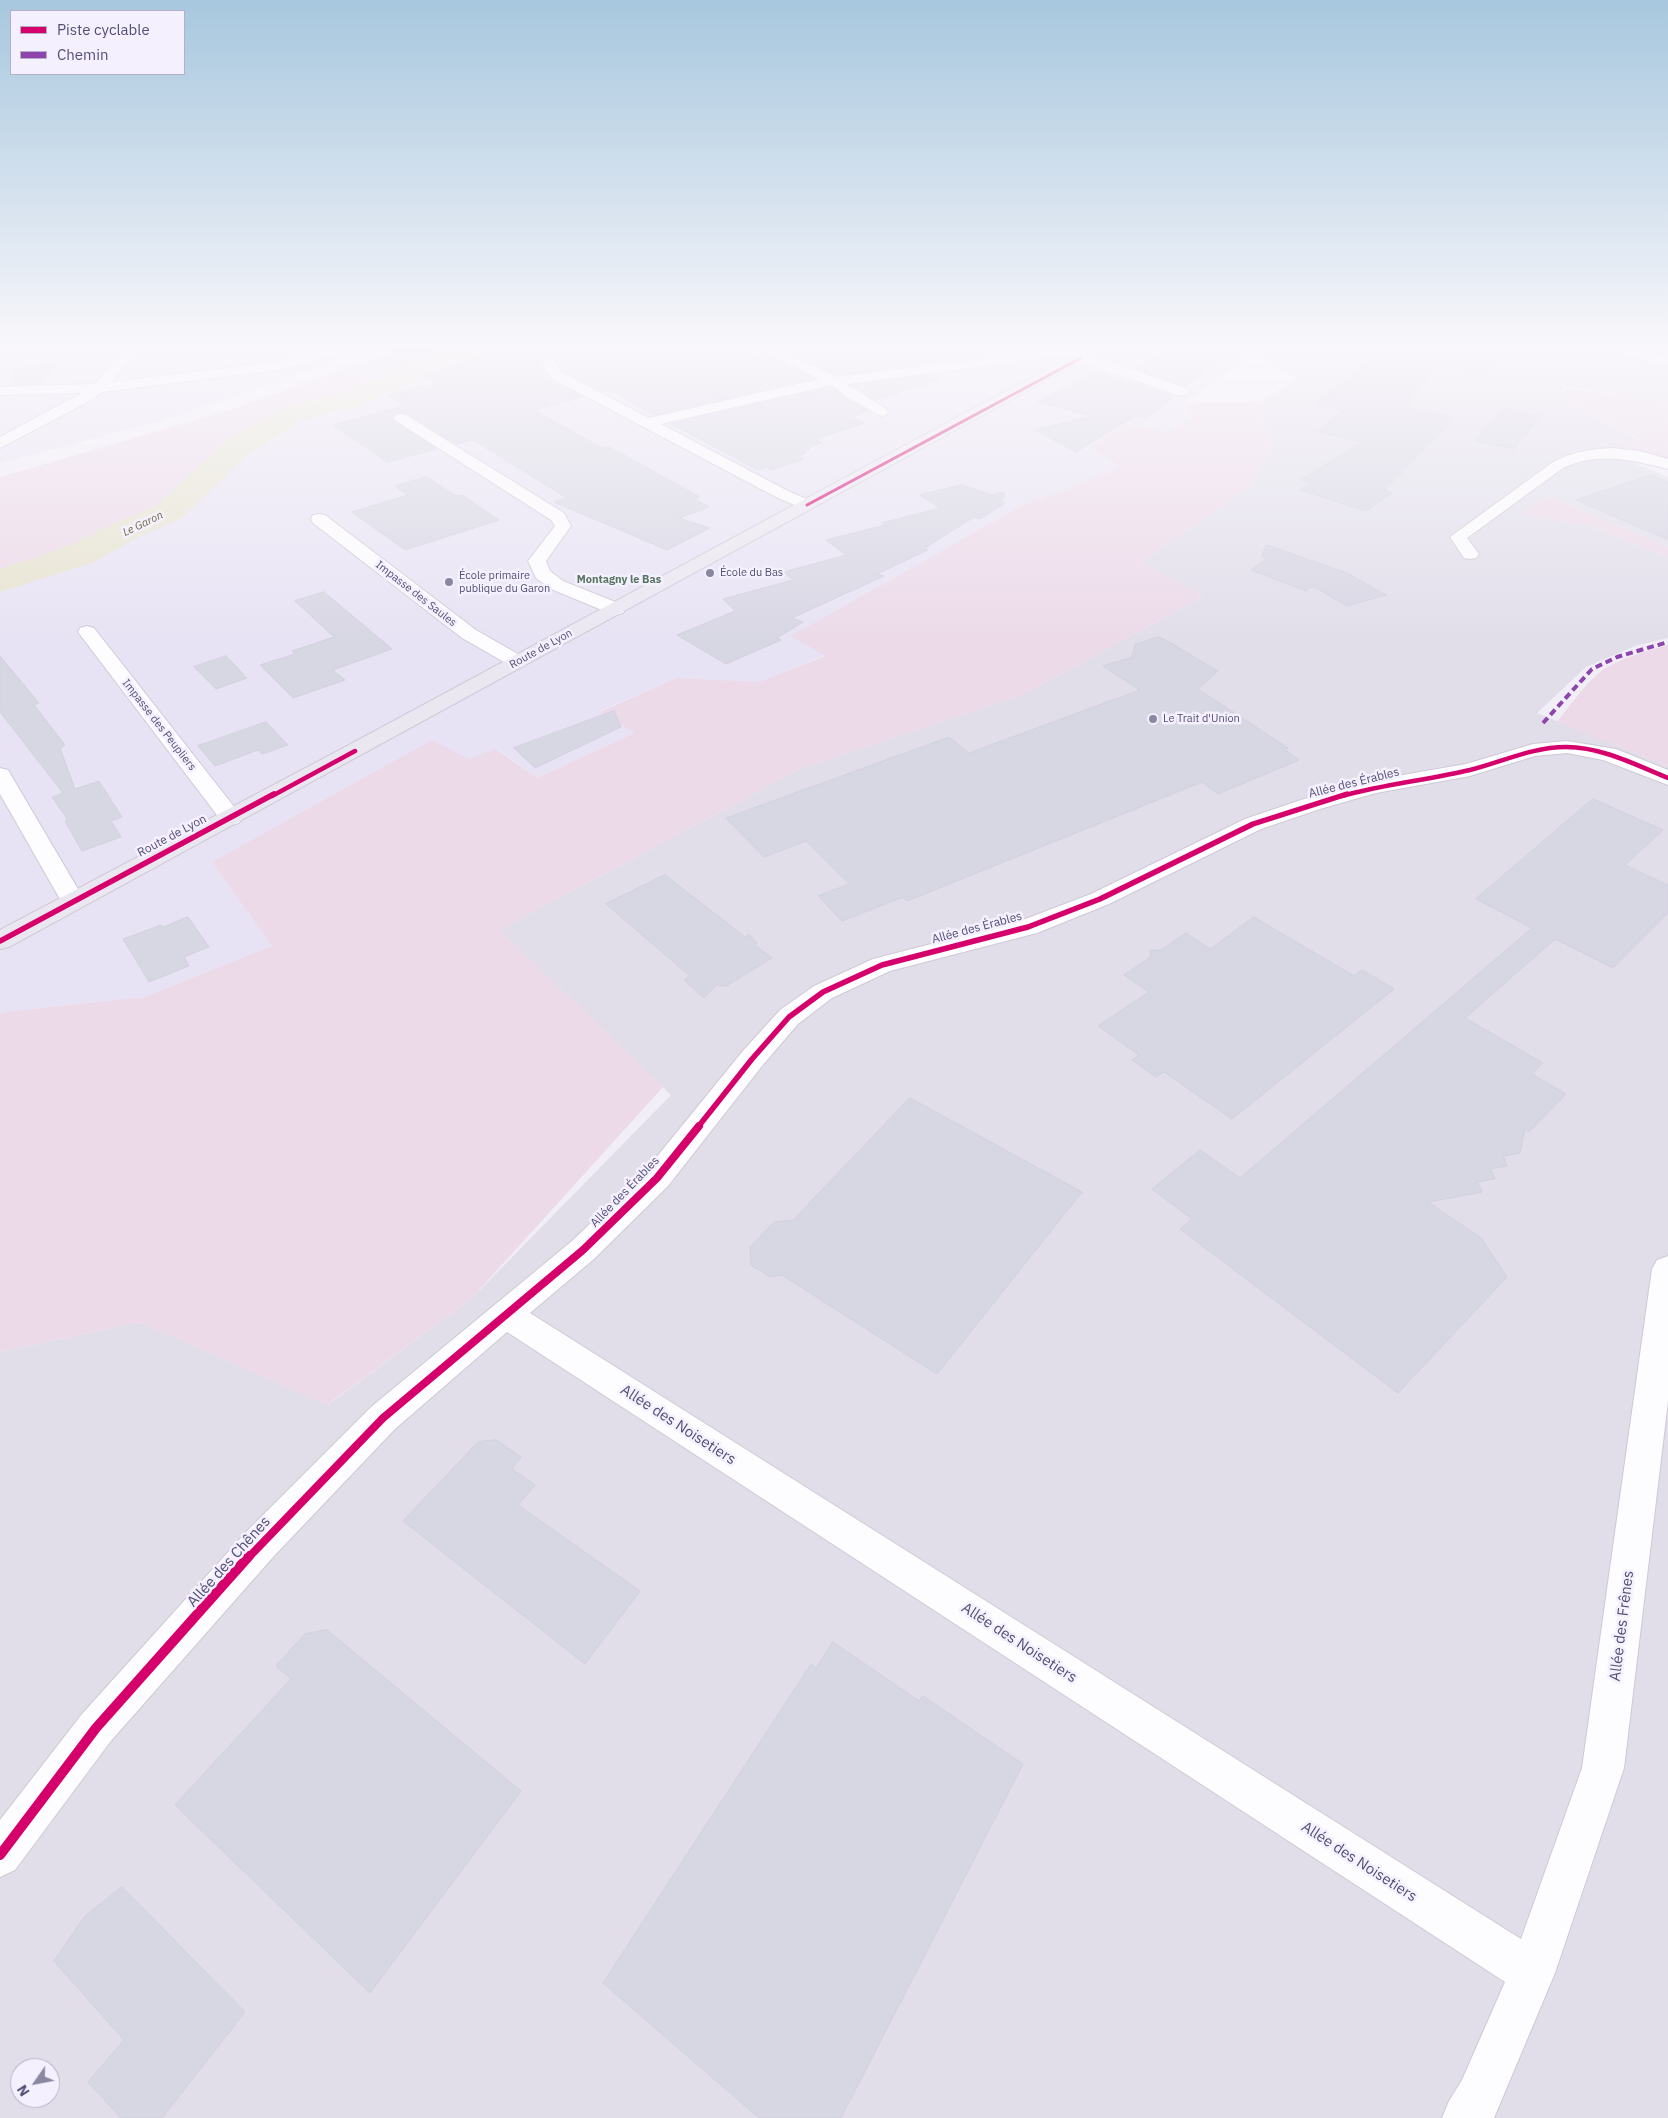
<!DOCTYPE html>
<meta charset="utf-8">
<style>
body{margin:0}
#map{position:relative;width:1668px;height:2118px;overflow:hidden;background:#f1eef7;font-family:"IBM Plex Sans",sans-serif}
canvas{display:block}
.legend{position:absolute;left:10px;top:10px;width:175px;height:65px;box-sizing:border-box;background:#f5f0fe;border:1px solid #b4b0c7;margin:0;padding:6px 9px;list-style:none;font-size:15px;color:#524f74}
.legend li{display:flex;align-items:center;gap:10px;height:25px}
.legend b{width:25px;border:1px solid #b4b0c7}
.north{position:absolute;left:10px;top:2058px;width:50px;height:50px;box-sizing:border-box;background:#f5f0fe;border:1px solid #b4b0c7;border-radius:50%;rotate:237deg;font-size:14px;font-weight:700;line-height:20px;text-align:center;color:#524f74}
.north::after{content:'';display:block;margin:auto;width:18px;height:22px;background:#8a87a2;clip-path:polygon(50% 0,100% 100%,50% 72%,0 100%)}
</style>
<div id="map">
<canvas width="1668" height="2118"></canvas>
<ul class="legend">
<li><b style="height:6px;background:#d6006c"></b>Piste cyclable</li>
<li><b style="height:6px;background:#8e44ad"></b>Chemin</li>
</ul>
<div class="north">N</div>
</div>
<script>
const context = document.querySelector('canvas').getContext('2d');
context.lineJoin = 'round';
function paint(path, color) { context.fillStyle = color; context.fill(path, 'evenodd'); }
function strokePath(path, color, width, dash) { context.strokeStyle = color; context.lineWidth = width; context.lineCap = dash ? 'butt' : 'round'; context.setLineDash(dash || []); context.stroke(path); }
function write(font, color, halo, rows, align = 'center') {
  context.font = font + ' "IBM Plex Sans",sans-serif'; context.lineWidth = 5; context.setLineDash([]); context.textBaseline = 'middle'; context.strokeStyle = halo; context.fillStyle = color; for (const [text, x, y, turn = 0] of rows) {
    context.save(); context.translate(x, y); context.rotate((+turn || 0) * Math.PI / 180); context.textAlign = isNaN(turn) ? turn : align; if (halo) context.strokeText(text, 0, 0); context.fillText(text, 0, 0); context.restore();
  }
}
paint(new Path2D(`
 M0,345H373L283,380L161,421L0,463Z
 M500,345H1263L1184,403L1193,419L1169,432L1125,424L1089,447L1123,467L1019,507L792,636L825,655L759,683L676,678L600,711L636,733L537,778L497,749L212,862L273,946L144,997L12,1011L0,1014V585L64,564L132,538L179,510L226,465L291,426Z`), '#e8e3f4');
paint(new Path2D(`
 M1263,345H1668V402L1564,386L1560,397L1640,440L1623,449L1627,460L1668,477V547L1548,496L1522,513L1592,527L1668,557V638L1635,646L1586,667L1537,713L1668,766V2118H0V1352L140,1322L328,1405L471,1299L671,1095L499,930L800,769L1022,695L1204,596L1142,562L1251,486L1271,450L1259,402L1298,379L1256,351ZM20,2068H50V2098H20Z`), '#e1deea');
paint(new Path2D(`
 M411,345H500L291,426L226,465L179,510L132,538L64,564L0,585V477L230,410Z
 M1566,388L1668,402V459L1623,450L1640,439L1560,397Z
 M1259,402L1271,450L1251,486L1142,562L1204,596L1022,695L800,769L499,930L663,1087L471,1299L327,1405L140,1322L0,1352V1014L12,1011L144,997L272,946L212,862L432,740L469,759L496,749L537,778L635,733L600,712L676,678L759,682L825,656L791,636L1019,507L1122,467L1089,447L1125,424L1169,432L1192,419L1184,403Z
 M1548,496L1668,547V557L1592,527L1521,513Z
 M1668,645V766L1557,722C1569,707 1587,681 1603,670C1618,659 1650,650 1668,645Z`), '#ecdae9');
paint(new Path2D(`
 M461,345H499L495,351L388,393L365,404L302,420L245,457L182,518L135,539L94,562L0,592V569L68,546L111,525L158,504L223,443L282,408L345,392L368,381Z`), '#e7e4d0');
const building = new Path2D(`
 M519,345H653L654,352L681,345H733L766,360L774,358L814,378L655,415L609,390L602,391L562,371L553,357L547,356L540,360L539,363L550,380L583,397L534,410L602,448L608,446L700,497L695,499L709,507L679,518L710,528L667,550L554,502L567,498L473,440L457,444L406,413H396L392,419L437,449L387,462L333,425L404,406L388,395L438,383L426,376L474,357Z
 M820,345H959L960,352L915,365L837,375L791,353Z
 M1176,345H1235L1186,386L1136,369Z
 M1389,345H1506L1484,375L1438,366L1405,407L1455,418L1384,490L1392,493L1366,511L1300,490L1311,484L1301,480L1362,442L1318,432L1342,410L1316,404Z
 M57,363L40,384L16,385L10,370Z
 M1095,371L1174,396L1146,419L1135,416L1076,452L1035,430L1091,416L1038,402Z
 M928,375L939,380L875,400L852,385Z
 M832,387L847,400L868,411L851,416L865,423L815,439L822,443L808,448L810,449L804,451L807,453L797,456L804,459L772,470L766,467L758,470L671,424Z
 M1504,408L1541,416L1514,449L1475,441Z
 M1651,475L1668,482V540L1576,500Z
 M427,477L456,496L462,495L499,520L405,550L352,512L408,495L395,486Z
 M962,485L992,495L1003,492L1005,497L1000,501L1005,503L980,519L974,517L925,548L928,550L877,574L884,576L792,618L803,622L777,638L781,640L726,664L677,635L735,611L723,599L793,580L784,572L846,555L826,540L885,525L882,523L940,508L920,495Z
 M1267,545L1347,573L1386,595L1347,606L1313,586L1306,591L1251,570L1267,559L1262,556Z
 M324,592L392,649L333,670L345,680L293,698L260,665L295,654L292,651L334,637L295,601Z
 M1158,637L1164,639L1218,671L1198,689L1288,748L1284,749L1299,760L1218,794L1202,782L907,901L903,897L842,921L818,896L849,884L806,841L764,857L726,818L949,737L969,753L1140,690L1103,666L1132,657L1135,645Z
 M0,656L39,703L34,705L65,745L60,748L75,789L99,781L122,817L111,821L121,837L82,851L65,821L68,820L52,797L63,793L0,712Z
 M226,656L247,678L216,689L194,667Z
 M614,711L621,727L535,768L514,748Z
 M266,722L288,745L262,754L258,750L215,766L198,746Z
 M1593,799L1663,830L1625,865L1668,885V913L1613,968L1555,939L1465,1018L1543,1063L1532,1074L1566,1094L1529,1132L1525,1129L1520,1153L1503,1156L1507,1166L1490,1169L1495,1179L1477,1182L1482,1192L1428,1202L1481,1238L1507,1277L1398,1393L1180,1229L1192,1219L1152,1189L1200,1150L1240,1178L1532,928L1476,899Z
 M665,875L745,937L749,934L757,943L755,945L772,958L726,986L717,985L704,998L684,980L690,976L606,904Z
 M188,917L209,947L184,957L189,966L149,982L123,939L161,925L163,927Z
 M1254,917L1354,976L1362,970L1394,989L1232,1119L1164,1072L1156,1077L1132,1060L1139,1055L1098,1026L1149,992L1124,975L1151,957L1150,950H1161L1186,933L1210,949Z
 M910,1098L1082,1192L937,1374L782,1275L770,1277L751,1265L750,1247L774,1222L793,1220Z
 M496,1440L521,1457L512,1469L535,1485L518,1505L640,1591L585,1664L403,1521L478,1442Z
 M327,1630L521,1791L370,1993L175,1805L291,1679L276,1666L305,1634Z
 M833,1642L919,1701L923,1696L1023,1764L841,2118H759L603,1983L811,1664L816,1668Z
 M122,1887L245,2012L162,2118H121L88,2082L124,2040L54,1961L85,1916Z`);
paint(building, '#d7d6e3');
strokePath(building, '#d3d0df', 1);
const street = new Path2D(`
 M128,345H141L111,382L276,362L342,345H364L363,348L276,370L103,392L86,403L0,448V437L82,393L0,395V387L95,384Z
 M752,345H769L837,377L1051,350L1046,345H1062L1188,389L1190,392L1183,396L1178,395L1063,356L847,384L886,409L888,412L886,415L881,416L848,398L832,385L661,424L788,491L813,502L815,505L813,508H801L776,497L551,378L541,362L548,358L553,359L561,372L649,418L819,379Z
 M1594,345H1618L1668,357V365L1595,348Z
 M401,414L406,415L564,513L571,526L546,561L550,571L563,581L623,605L625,609L623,613L616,615L609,613L551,589L536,578L528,561L555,526L551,520L396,421L394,418L396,415Z
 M1612,448L1640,451L1668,459V469C1632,460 1598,451 1563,468L1467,538L1479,554L1476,558L1470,559L1464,558L1450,537L1553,462C1572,452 1590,449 1612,448Z
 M319,514L325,515L476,630L525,658L528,662L525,666L518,668L511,666L462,638L313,523L311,519L313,515Z
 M87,626L94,628L239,813L242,818L239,823L231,825L223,823L78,632L80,628Z
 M1567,741L1616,749L1668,770V785L1603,760L1567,753L1535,756L1470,776L1376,793L1320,809L1261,829L1109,904L1037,933L890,971L832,998L798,1024L762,1066L668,1186L594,1259L530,1313L1521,1939L1582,1768L1652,1269L1657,1260L1668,1256V1401L1624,1768L1555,1973L1494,2118H1442L1449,2101L1462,2080L1505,1982L507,1332L395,1429L274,1556L110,1742L15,1870L0,1877V1820L82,1714L248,1530L371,1407L572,1241L646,1170L742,1052L780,1010L814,986L873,959L1020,921L1091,894L1245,819L1304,799L1374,780L1466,764L1533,744Z
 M0,768L8,770L11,775L85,901L82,906L73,909L64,906L61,901L0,794Z`);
const primary = new Path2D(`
 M1095,345H1111L9,947L0,949V930L347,746L1002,393Z`);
strokePath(street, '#cdcad6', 2);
strokePath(primary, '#cecbd8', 2);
paint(street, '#fdfcfe');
paint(primary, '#ebe7f1');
strokePath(new Path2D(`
 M362,345C393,351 419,355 449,345`), '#8e44ad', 2.5, [5.5, 2.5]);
strokePath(new Path2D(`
 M1543,723L1592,669L1617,657L1668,642`), '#8e44ad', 4, [7, 4]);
strokePath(new Path2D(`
 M807,505L1081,358`), '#d6006c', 3);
strokePath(new Path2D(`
 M272,796L355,751
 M1342,796C1384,784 1428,780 1470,770C1502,762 1532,747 1566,747C1602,747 1636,765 1668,778`), '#d6006c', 4.5);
strokePath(new Path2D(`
 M0,941L274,794
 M698,1127L752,1059L789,1017L823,992L882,965L1028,927L1100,899L1253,824L1347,794`), '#d6006c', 5.5);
strokePath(new Path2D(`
 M248,1558L383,1418L583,1250L657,1178L699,1126`), '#d6006c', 8);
strokePath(new Path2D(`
 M0,1855L96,1728L249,1556`), '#d6006c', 10);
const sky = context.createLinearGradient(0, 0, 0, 642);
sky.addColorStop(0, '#a7c7de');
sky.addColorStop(0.54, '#f9f7fb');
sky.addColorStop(1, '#f9f7fb00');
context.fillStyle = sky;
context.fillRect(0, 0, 1668, 642);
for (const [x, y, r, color] of [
 [710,573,5,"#8a87a2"],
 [449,582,5,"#8a87a2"],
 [1153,719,5,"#8a87a2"]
]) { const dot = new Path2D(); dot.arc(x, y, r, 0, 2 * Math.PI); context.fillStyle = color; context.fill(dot); strokePath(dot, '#f5f0fe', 2); }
write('italic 11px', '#706b41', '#f5f0fe', [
 ["Le Garon",143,524,-26]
]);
write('11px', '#524f74', '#f5f0fe', [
 ["École du Bas",720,573],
 ["École primaire",459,576],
 ["publique du Garon",459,589],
 ["Le Trait d'Union",1163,719]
], 'left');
write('bold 11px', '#557561', '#f5f0fe', [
 ["Montagny le Bas",619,580]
]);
write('11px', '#524f74', '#f5f0fe', [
 ["Impasse des Saules",416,594,38],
 ["Route de Lyon",541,649,-29],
 ["Impasse des Peupliers",159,725,52]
]);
write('12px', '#524f74', '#f5f0fe', [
 ["Allée des Érables",1354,783,-14],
 ["Route de Lyon",172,836,-28],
 ["Allée des Érables",977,928,-15],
 ["Allée des Érables",625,1192,-46]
]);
write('15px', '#524f74', '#f5f0fe', [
 ["Allée des Noisetiers",678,1425,33],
 ["Allée des Chênes",229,1562,-48],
 ["Allée des Frênes",1622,1626,-83],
 ["Allée des Noisetiers",1019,1643,33],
 ["Allée des Noisetiers",1359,1862,33]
]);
</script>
